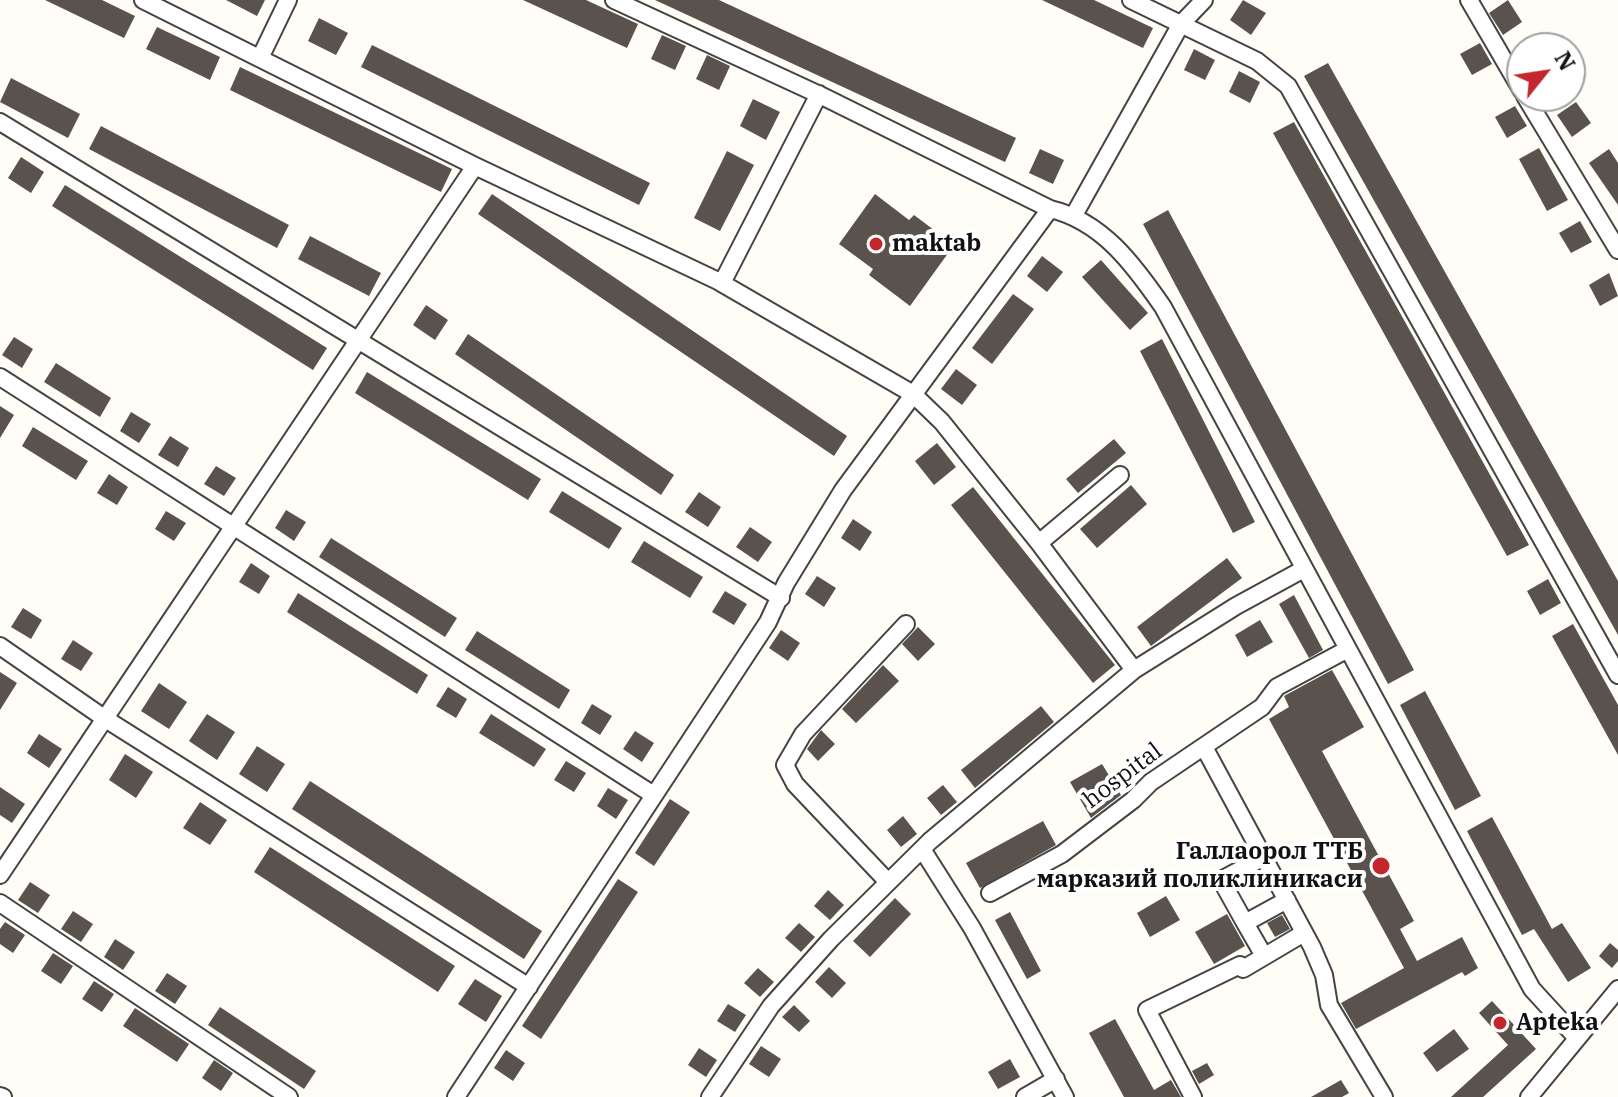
<!DOCTYPE html>
<meta charset="utf-8">
<style>
body{margin:0}
#map{position:relative;width:1618px;height:1097px;overflow:hidden;background:#fffdf5;font-family:"IBM Plex Serif",serif}
canvas{display:block}
.north{position:absolute;left:1506px;top:32px;width:80px;height:80px;box-sizing:border-box;background:#fff;border:2px solid #a0a0a0;border-radius:50%;rotate:60deg;font-size:22px;font-weight:700;line-height:32px;text-align:center;color:#111}
.north::after{content:'';display:block;margin:auto;width:28px;height:36px;background:#c4262e;clip-path:polygon(50% 0,100% 100%,50% 72%,0 100%)}
</style>
<div id="map">
<canvas width="1618" height="1097"></canvas>
<div class="north">N</div>
</div>
<script>
const context = document.querySelector('canvas').getContext('2d');
context.lineJoin = 'round';
function paint(path, color) { context.fillStyle = color; context.fill(path, 'evenodd'); }
function strokePath(path, color, width, dash) { context.strokeStyle = color; context.lineWidth = width; context.lineCap = dash ? 'butt' : 'round'; context.setLineDash(dash || []); context.stroke(path); }
function write(font, color, halo, rows, align = 'center') {
  context.font = font + ' "IBM Plex Serif",serif'; context.lineWidth = 8; context.setLineDash([]); context.textBaseline = 'middle'; context.strokeStyle = halo; context.fillStyle = color; for (const [text, x, y, turn = 0] of rows) {
    context.save(); context.translate(x, y); context.rotate((+turn || 0) * Math.PI / 180); context.textAlign = isNaN(turn) ? turn : align; if (halo) context.strokeText(text, 0, 0); context.fillText(text, 0, 0); context.restore();
  }
}
paint(new Path2D(`
 M45,0H102L135,16L124,38Z
 M226,0H265L257,16Z
 M523,0H586L638,24L627,48Z
 M655,0H719L1016,138L1005,162Z
 M1042,0H1094L1153,28L1143,48Z
 M1243,0L1266,13L1251,35L1230,20Z
 M1508,0L1522,22L1503,35L1489,13Z
 M319,18L348,33L336,55L308,41Z
 M157,27L220,57L210,80L146,49Z
 M662,35L686,46L675,70L651,59Z
 M1480,43L1492,64L1472,75L1460,54Z
 M372,45L650,183L639,205L361,67Z
 M1194,49L1215,60L1205,80L1184,70Z
 M707,55L730,66L719,90L696,79Z
 M1328,63L1618,581V635L1304,76Z
 M240,67L452,169L441,192L230,90Z
 M1239,71L1260,82L1250,103L1229,92Z
 M11,78L80,114L68,138L0,102Z
 M753,99L780,112L766,140L740,126Z
 M1576,102L1591,123L1572,137L1557,115Z
 M1515,106L1527,126L1507,138L1495,117Z
 M1294,122L1529,545L1507,556L1273,133Z
 M101,126L289,225L277,248L89,149Z
 M1539,148L1568,200L1547,211L1519,159Z
 M1040,149L1064,160L1053,184L1029,173Z
 M1609,149L1618,163V205L1589,163Z
 M727,151L754,165L720,231L694,218Z
 M21,157L44,172L31,193L8,178Z
 M65,185L327,348L313,370L52,206Z
 M492,194L847,436L834,456L478,214Z
 M875,194L909,220L914,215L954,245L910,306L869,275L873,269L839,244Z
 M1168,210L1414,670L1388,684L1143,224Z
 M1580,221L1592,242L1571,253L1559,233Z
 M310,236L381,273L369,296L298,259Z
 M1042,256L1063,272L1047,292L1027,276Z
 M1101,260L1148,313L1130,330L1082,277Z
 M1609,273L1618,296L1600,306L1589,285Z
 M1013,294L1034,309L992,364L972,348Z
 M426,305L448,320L435,340L413,325Z
 M468,334L674,475L661,495L455,354Z
 M14,337L33,349L22,368L2,355Z
 M1162,339L1255,522L1233,533L1140,351Z
 M56,363L111,398L100,417L44,382Z
 M956,369L977,385L962,405L941,389Z
 M367,372L541,479L528,500L355,393Z
 M0,406L14,415L0,438Z
 M131,412L151,424L139,443L120,431Z
 M33,427L88,461L76,480L22,446Z
 M170,436L189,448L178,467L158,455Z
 M1114,439L1126,453L1078,493L1066,479Z
 M937,443L956,467L934,485L915,461Z
 M216,466L236,478L224,496L204,484Z
 M109,474L128,487L117,505L97,493Z
 M1131,485L1147,504L1097,548L1080,529Z
 M973,487L1115,665L1093,683L951,505Z
 M562,491L622,528L609,549L549,512Z
 M699,492L721,507L708,527L685,512Z
 M286,510L306,522L294,541L275,528Z
 M166,511L186,523L174,541L155,529Z
 M853,519L872,532L860,551L841,538Z
 M750,527L772,542L758,562L736,547Z
 M331,538L457,618L445,637L319,557Z
 M644,541L703,577L690,598L631,562Z
 M1227,558L1242,578L1151,646L1137,627Z
 M251,563L270,576L259,594L239,582Z
 M817,576L836,588L824,607L805,594Z
 M1548,579L1561,603L1540,615L1527,591Z
 M725,591L747,604L734,625L712,612Z
 M298,593L428,675L417,694L287,612Z
 M1294,595L1323,650L1309,658L1279,604Z
 M23,608L42,620L31,639L11,627Z
 M1260,620L1273,642L1247,657L1235,635Z
 M1573,624L1618,705V755L1552,636Z
 M918,627L935,644L918,661L902,644Z
 M781,630L800,643L788,661L769,648Z
 M477,631L570,690L559,709L465,650Z
 M73,640L93,653L81,671L61,659Z
 M883,665L899,681L856,723L842,709Z
 M1332,670L1364,727L1322,751L1414,921L1400,929L1417,961L1462,937L1478,968L1465,976L1462,972L1356,1029L1341,1003L1404,968L1269,719L1289,707L1284,696Z
 M0,672L17,683L0,710Z
 M159,683L187,702L169,729L141,711Z
 M448,687L467,699L456,718L436,706Z
 M1425,691L1481,796L1455,810L1400,705Z
 M592,704L612,716L600,735L581,723Z
 M1041,706L1054,722L975,788L961,770Z
 M207,714L235,732L217,760L189,741Z
 M491,714L546,749L534,767L479,733Z
 M821,730L835,744L818,761L807,749Z
 M635,731L654,743L642,762L623,749Z
 M39,734L62,749L49,768L27,753Z
 M257,746L285,764L267,792L239,774Z
 M125,754L153,772L136,798L109,780Z
 M566,761L586,773L574,792L554,780Z
 M1102,764L1121,795L1091,818L1070,782Z
 M310,781L542,931L524,959L292,809Z
 M943,785L957,802L941,815L927,798Z
 M0,787L25,804L12,823L0,815Z
 M608,788L628,800L616,819L597,806Z
 M670,799L690,812L654,866L635,853Z
 M200,802L227,820L210,845L183,828Z
 M903,816L917,834L901,847L887,830Z
 M1492,817L1552,929L1562,923L1591,968L1568,982L1534,929L1522,935L1467,831Z
 M1043,821L1056,845L980,888L966,863Z
 M270,847L455,966L438,992L254,872Z
 M618,879L638,892L541,1039L522,1026Z
 M30,882L50,895L38,913L18,900Z
 M828,890L844,905L830,920L814,906Z
 M1166,896L1180,920L1150,937L1137,913Z
 M895,898L911,914L870,957L853,941Z
 M73,911L93,924L81,942L61,929Z
 M1010,912L1041,971L1027,979L995,920Z
 M1227,914L1245,946L1214,964L1195,932Z
 M1282,915L1290,929L1275,937L1267,923Z
 M5,922L25,935L13,953L0,944V929Z
 M799,923L815,937L801,952L785,938Z
 M115,939L135,952L123,970L104,957Z
 M1610,943L1618,950V961L1612,968L1599,956Z
 M53,953L73,966L61,984L41,971Z
 M829,967L846,983L832,998L815,982Z
 M758,968L774,982L760,997L744,983Z
 M167,973L187,986L175,1004L155,991Z
 M475,979L502,996L486,1022L458,1004Z
 M94,981L114,994L102,1012L82,999Z
 M1492,1001L1536,1049L1483,1097H1451L1508,1045L1479,1013Z
 M728,1004L746,1015L735,1032L717,1021Z
 M794,1005L810,1021L799,1032L782,1017Z
 M220,1007L316,1071L304,1089L208,1025Z
 M135,1008L189,1044L177,1062L123,1026Z
 M1115,1019L1154,1090L1171,1080L1181,1097H1124L1089,1033Z
 M1454,1029L1469,1049L1437,1072L1423,1053Z
 M761,1046L781,1059L769,1077L749,1064Z
 M699,1048L717,1060L706,1077L688,1065Z
 M506,1050L525,1063L513,1081L494,1068Z
 M1010,1059L1020,1077L998,1089L988,1072Z
 M214,1060L233,1073L221,1091L202,1078Z
 M1207,1063L1214,1075L1199,1084L1192,1071Z
 M1341,1080L1349,1093L1342,1097H1311Z`), '#5a524d');
const minor = new Path2D(`
 M143,0L475,166L718,281L913,394L942,422L1039,543L1134,670
 M614,0L822,96L1050,209C1102,221 1134,265 1163,307L1532,989L1576,1037
 M1131,0L1257,61L1288,86L1618,675
 M1469,0L1522,91
 M261,56L288,0
 M1525,96L1618,250
 M0,122L781,598
 M1074,215L1181,24L1204,0
 M722,283L819,94
 M0,377L652,794
 M1039,543L1120,475
 M0,646L104,718L529,987
 M1204,747L1312,947L1324,975L1329,1005L1384,1097
 M922,849L972,928L1065,1097
 M0,875L475,166
 M888,882L795,784L785,765L803,734L906,624
 M990,893L1062,854L1133,800L1151,782L1262,707L1277,687L1348,649
 M0,903L289,1097
 M1245,923L1221,880L1264,857
 M1264,956L1245,923L1287,900
 M0,1096L3,1097
 M456,1097L768,622L786,583L843,490L1050,209
 M710,1097L771,1006L831,939L930,841L1134,670L1236,606L1302,570
 M1025,1097L1056,1079
 M1193,1097L1147,1010L1240,965L1243,969L1304,933
 M1529,1097L1618,989`);
strokePath(minor, '#444', 20);
strokePath(minor, '#fff', 16);
for (const [x, y, r, color] of [
 [876,244,8,"#c4262e"],
 [1381,866,10,"#c4262e"],
 [1500,1023,8,"#c4262e"]
]) { const dot = new Path2D(); dot.arc(x, y, r, 0, 2 * Math.PI); context.fillStyle = color; context.fill(dot); strokePath(dot, '#fff', 3); }
write('bold 24px', '#111', '#fff', [
 ["maktab",892,244],
 ["Галлаорол ТТБ",1363,852,"right"],
 ["марказий поликлиникаси",1363,880,"right"],
 ["Apteka",1516,1023]
], 'left');
write('24px', '#111', '#fff', [
 ["hospital",1123,776,-37]
]);
</script>
